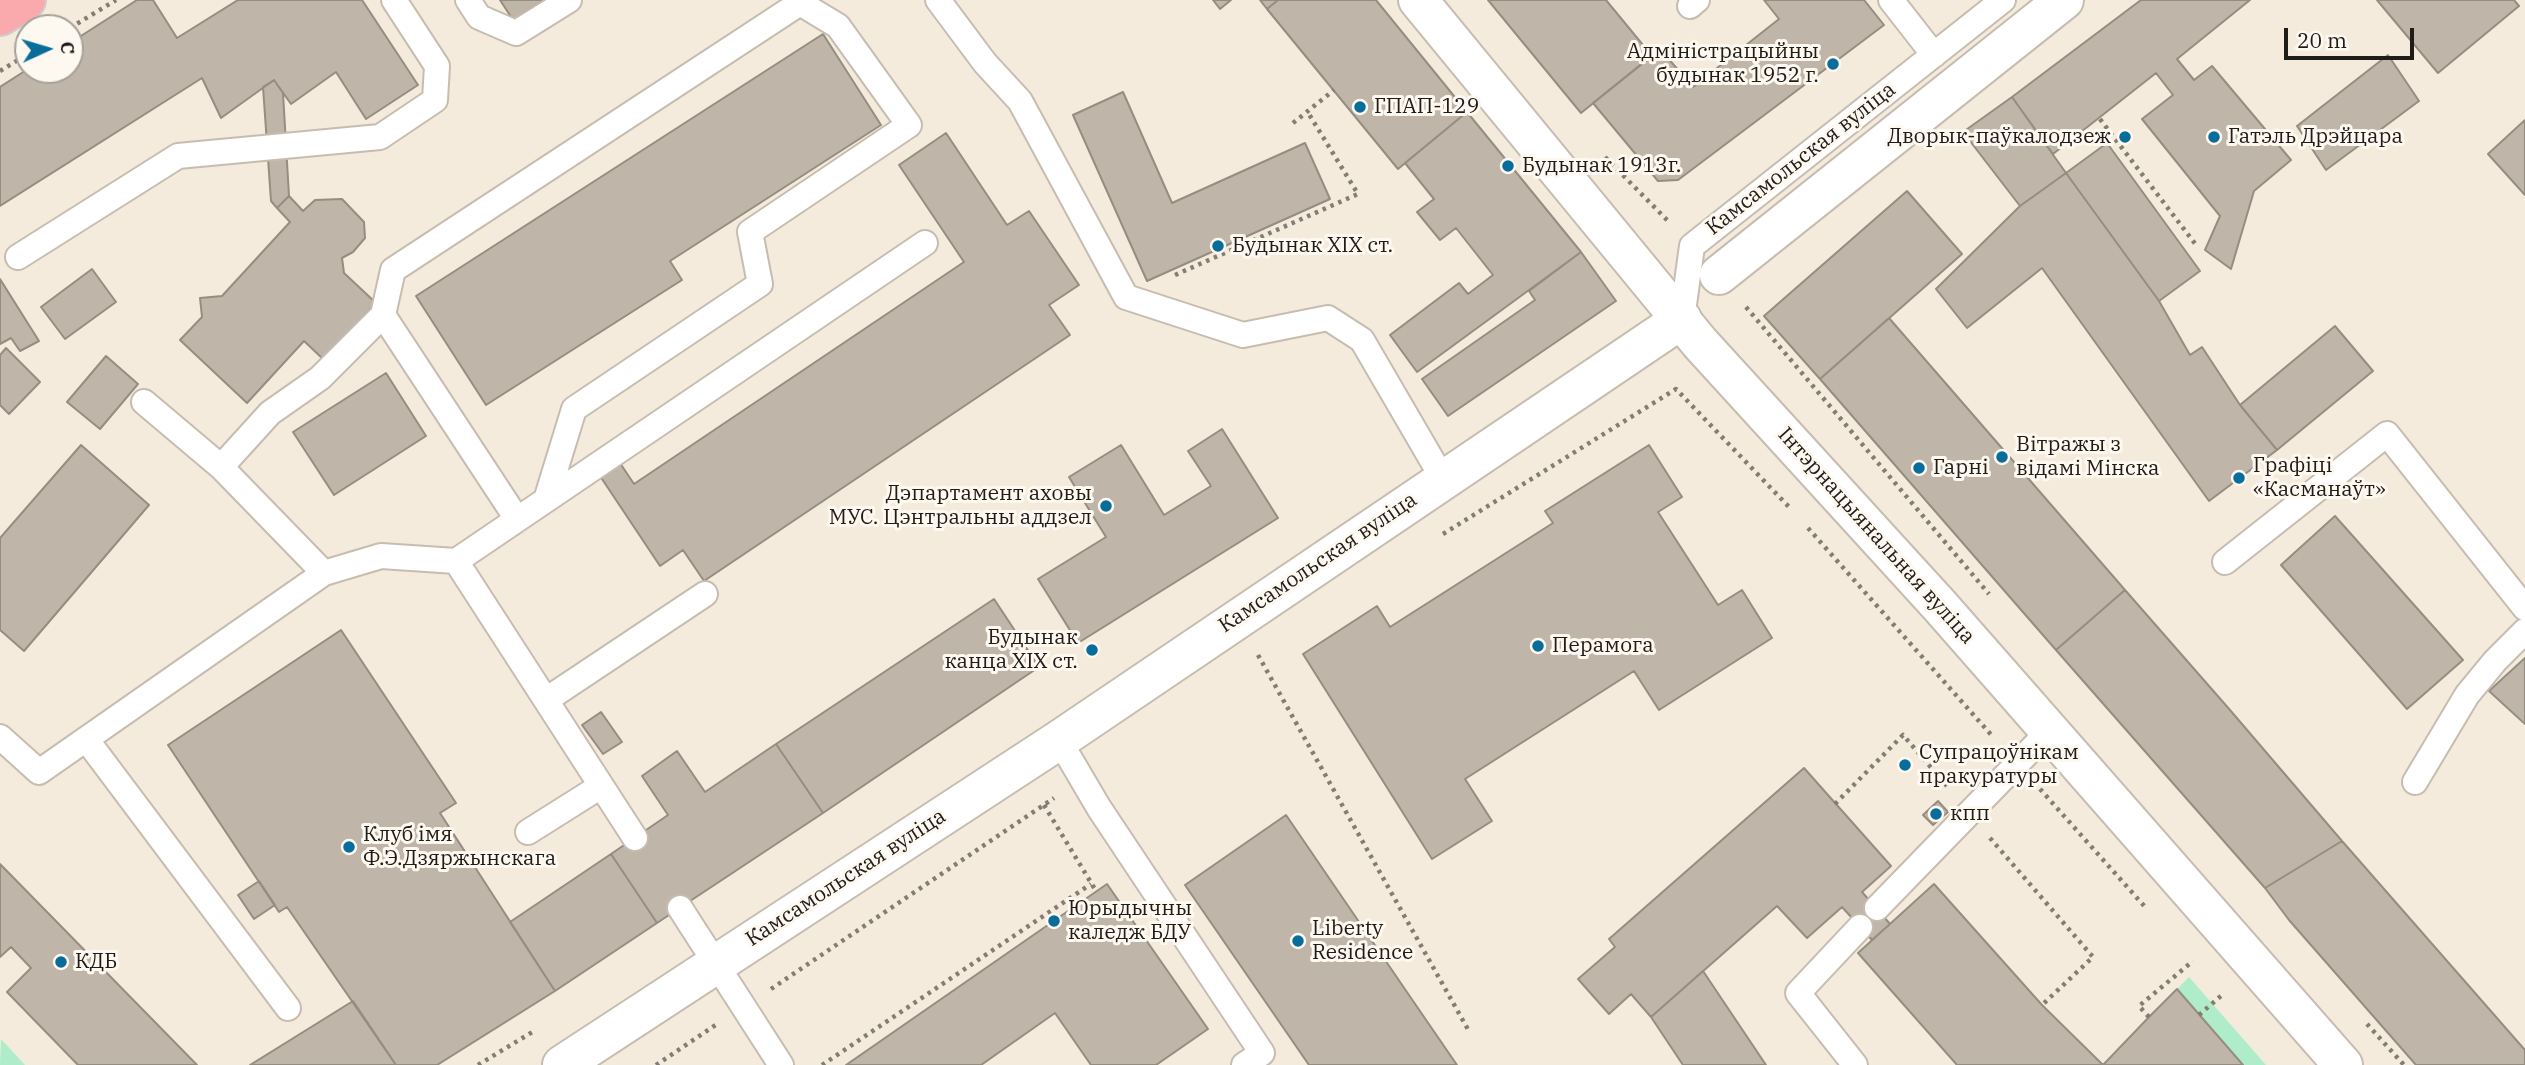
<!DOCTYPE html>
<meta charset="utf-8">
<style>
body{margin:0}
#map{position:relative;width:2525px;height:1065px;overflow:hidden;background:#f4ebdd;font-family:"IBM Plex Serif",serif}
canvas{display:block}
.north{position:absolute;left:14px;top:14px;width:70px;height:70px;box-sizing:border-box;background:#fef9f0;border:2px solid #a5a19a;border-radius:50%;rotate:86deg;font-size:19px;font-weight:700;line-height:28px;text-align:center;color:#201c18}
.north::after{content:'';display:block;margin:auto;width:24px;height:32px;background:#096d9b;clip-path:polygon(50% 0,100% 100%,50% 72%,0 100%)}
.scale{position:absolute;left:2284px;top:28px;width:130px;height:32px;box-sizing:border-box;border:4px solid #201c18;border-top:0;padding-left:9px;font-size:21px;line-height:24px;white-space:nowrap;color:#201c18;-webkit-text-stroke:5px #fef9f0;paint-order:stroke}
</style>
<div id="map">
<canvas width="2525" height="1065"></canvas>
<div class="north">С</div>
<div class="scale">20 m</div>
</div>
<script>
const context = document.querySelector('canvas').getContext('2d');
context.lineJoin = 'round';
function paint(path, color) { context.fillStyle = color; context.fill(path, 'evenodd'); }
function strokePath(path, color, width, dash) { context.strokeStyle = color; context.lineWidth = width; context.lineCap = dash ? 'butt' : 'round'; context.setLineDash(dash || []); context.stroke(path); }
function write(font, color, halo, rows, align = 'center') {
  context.font = font + ' "IBM Plex Serif",serif'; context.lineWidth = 6; context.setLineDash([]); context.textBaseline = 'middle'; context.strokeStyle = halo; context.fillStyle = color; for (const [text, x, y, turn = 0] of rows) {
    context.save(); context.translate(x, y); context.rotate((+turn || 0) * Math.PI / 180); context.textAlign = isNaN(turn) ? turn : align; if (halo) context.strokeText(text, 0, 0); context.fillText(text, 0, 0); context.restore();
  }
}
paint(new Path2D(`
 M2189,977L2266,1065H2243L2177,989Z
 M1,1039L25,1065H0Z`), '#aeecca');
const building = new Path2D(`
 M137,0H153L177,38L238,0H362L418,85L366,119L336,72L291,104L274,80L221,118L202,78L0,206V87L28,69L70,70V43Z
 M500,0H544L513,20Z
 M1213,0H1231L1220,9Z
 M1260,0H1278L1267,9Z
 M1278,0H1376L1467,112L1398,169L1267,9Z
 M1488,0H1606L1652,56L1581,113Z
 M1764,0H1864L1884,25L1678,180L1658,181L1593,103L1660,49L1693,87L1779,19Z
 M2141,0H2250L2177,59L2194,80L2212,66L2291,160L2254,191L2231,269L2205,250L2220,216L2142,119L2173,95L2156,73L2053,154L2012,97Z
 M2377,0H2514L2519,6L2438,73Z
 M823,34L881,125L670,261L682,280L486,405L416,296Z
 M2388,55L2419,101L2326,170L2297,126Z
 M274,80L283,93L289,196L277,208L271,201L263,87Z
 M1123,92L1172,203L1305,143L1330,199L1147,281L1073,115Z
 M2012,97L2066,173L2020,206L1963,132Z
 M1467,112L1581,252L1417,372L1390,335L1459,283L1468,294L1493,275L1456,228L1440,240L1417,212L1434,199L1405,163Z
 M2525,120V195L2488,154Z
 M946,133L1007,225L1029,211L1079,285L1049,305L1070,335L704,581L683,550L660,566L600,476L620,463L634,484L964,262L899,165Z
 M2107,143L2200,271L2159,301L2066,173Z
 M2066,173L2159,301L2190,355L2202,347L2240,405L2277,450L2209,501L2042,268L1967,328L1936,289L2020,206Z
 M1907,191L1962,254L1820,379L1764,316Z
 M289,196L303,211L315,200L342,199L364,222L365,238L353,252L342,258L344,273L376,303L323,359L304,341L247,403L180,340L202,317L200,298L222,296L290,222L277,208Z
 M1581,252L1616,301L1448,416L1422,379L1535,300L1529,291Z
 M92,269L116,302L65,339L41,307Z
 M0,279L39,341L20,351L11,338L0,344Z
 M1889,318L2125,590L2056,650L1820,379Z
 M2335,326L2373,371L2277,450L2240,405Z
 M6,348L40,382L9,414L0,405V355Z
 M106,356L138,384L100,429L67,402Z
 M386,373L426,436L334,495L293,432Z
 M1222,429L1278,518L1078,643L1038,579L1106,537L1069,477L1121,445L1164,515L1211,486L1188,451Z
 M81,445L149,505L24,651L0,630V538Z
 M1649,445L1682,497L1658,512L1718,605L1742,590L1772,638L1659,710L1634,671L1465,779L1492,821L1432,859L1303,654L1377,606L1390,627L1553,523L1545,511Z
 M2335,516L2463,660L2407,709L2281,565Z
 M2125,590L2230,710L2342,841L2265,888L2056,650Z
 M994,599L1039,667L823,813L776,744Z
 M341,630L456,803L440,813L555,991L437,1065H396L287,907L279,912L168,745Z
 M2525,658V724L2489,691Z
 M601,712L622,742L603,754L582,725Z
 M776,744L823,813L657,923L611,854L668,815L642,776L677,751L705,792Z
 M1804,768L1891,866L1862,892L1890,924L1872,940L1842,907L1807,938L1777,906L1651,1017L1631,994L1609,1014L1578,979L1615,947L1609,939Z
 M1938,801L1948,812L1933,825L1923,815Z
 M1286,815L1411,998L1457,1065H1309L1185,885Z
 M2342,841L2525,1050V1065H2416L2289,920L2265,888Z
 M611,854L657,923L555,991L510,922Z
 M0,864L197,1065H78L7,992L31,968L11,947L0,957Z
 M259,881L275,905L254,919L238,895Z
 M1107,884L1208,1029L1156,1065H1091L1055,1013L981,1065H846Z
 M1934,884L2042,1005L2103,1065H1957L1858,953Z
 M1703,971L1766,1065H1683L1651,1017Z
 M2177,989L2243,1065H2103L2149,1017Z
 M353,1001L396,1065H250Z`);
paint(building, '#bfb6a9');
strokePath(building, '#968d81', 2);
const lane = new Path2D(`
 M468,0L479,17L516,33L569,0
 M938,0L985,63L1020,101L1126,297L1243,335L1328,318L1362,340L1443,479
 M1891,0L1934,55
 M1690,6L1697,0
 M18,257L178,156L380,137L435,100L437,66L394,0
 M383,315L517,519
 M1682,319L1692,246L2003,0
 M144,402L221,467L324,573
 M221,467L270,413L320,378L383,315L393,270L800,3L838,26L909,125L750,232L760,284L574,409L546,500
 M456,561L635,838
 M2225,562L2387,434L2525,608
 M546,700L705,594
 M0,737L39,772L324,573L381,556L456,561L925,243
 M86,739L288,1008
 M1059,740L1099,808L1262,1053L1244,1065
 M2415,782L2467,695L2495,661L2525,631
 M528,832L601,786
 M680,908L781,1065
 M1877,908L2049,731
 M1855,1065L1798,993L1860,927`);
const street = new Path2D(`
 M1719,275L2064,0`);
const secondary = new Path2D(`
 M1418,0L1700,343L1940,606L2343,1065
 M562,1065L1059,740L1682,319`);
const primary = new Path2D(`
 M0,16L26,0`);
strokePath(lane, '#c6bdb0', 28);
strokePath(street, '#c6bdb0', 42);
strokePath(secondary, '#c6bdb0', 42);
strokePath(primary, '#cecdcc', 42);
strokePath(new Path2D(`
 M70,28L116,0
 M0,71L28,54
 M2100,119L2196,245
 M1293,123L1334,90
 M1605,157L1670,223
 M1175,275L1358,194L1307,111
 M1746,307L1989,594
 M1808,528L1994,738
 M1443,534L1676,389L1790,508
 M1258,655L1470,1033
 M2040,789L2146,908
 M1835,804L1903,735L1947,786
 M1044,805L1096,891
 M1990,838L2093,957L2042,1005
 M771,989L1054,798
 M2199,1015L2222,995
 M2149,1017L2139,1006L2193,961
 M2367,1024L2404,1065
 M478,1065L534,1031
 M656,1065L717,1024
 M822,1065L1091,884`), '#837d74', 4.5, [3.5, 5]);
strokePath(lane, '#fff', 24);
strokePath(street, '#fff', 38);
strokePath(secondary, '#fff', 38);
strokePath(primary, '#faaaad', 38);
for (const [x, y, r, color] of [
 [1833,64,7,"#096d9b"],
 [1360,107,7,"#096d9b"],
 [2125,137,7,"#096d9b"],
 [2214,137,7,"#096d9b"],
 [1508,166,7,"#096d9b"],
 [1218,246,7,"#096d9b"],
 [2002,457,7,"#096d9b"],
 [1919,468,7,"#096d9b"],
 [2239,478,7,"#096d9b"],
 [1106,506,7,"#096d9b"],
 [1538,646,7,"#096d9b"],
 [1092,650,7,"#096d9b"],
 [1905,765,7,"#096d9b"],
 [1936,814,7,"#096d9b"],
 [349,847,7,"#096d9b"],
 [1054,921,7,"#096d9b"],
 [1298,941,7,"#096d9b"],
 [61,962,7,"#096d9b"]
]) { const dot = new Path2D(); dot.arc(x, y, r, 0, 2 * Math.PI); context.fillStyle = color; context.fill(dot); strokePath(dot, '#fef9f0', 2.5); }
write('21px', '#201c18', '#fef9f0', [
 ["Адміністрацыйны",1819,52,"right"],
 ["будынак 1952 г.",1819,76,"right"],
 ["ГПАП-129",1374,107],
 ["Дворык-паўкалодзеж",2111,137,"right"],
 ["Гатэль Дрэйцара",2228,137],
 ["Будынак 1913г.",1522,166],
 ["Будынак XIX ст.",1232,246],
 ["Вітражы з",2016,445],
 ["відамі Мінска",2016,469],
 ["Графіці",2253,466],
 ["«Касманаўт»",2253,490],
 ["Гарні",1933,468],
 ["Дэпартамент аховы",1092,494,"right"],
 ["МУС. Цэнтральны аддзел",1092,518,"right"],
 ["Будынак",1078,638,"right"],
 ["канца ХІХ ст.",1078,662,"right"],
 ["Перамога",1552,646],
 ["Супрацоўнікам",1919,753],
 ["пракуратуры",1919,777],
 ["кпп",1950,814],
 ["Клуб імя",363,835],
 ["Ф.Э.Дзяржынскага",363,859],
 ["Юрыдычны",1068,909],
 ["каледж БДУ",1068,933],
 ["Liberty",1312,929],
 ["Residence",1312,953],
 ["КДБ",75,962]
], 'left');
write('21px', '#201c18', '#fef9f0', [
 ["Камсамольская вуліца",1801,159,-38],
 ["Інтэрнацыянальная вуліца",1876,536,48],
 ["Камсамольская вуліца",1318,563,-34],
 ["Камсамольская вуліца",846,878,-33]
]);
</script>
